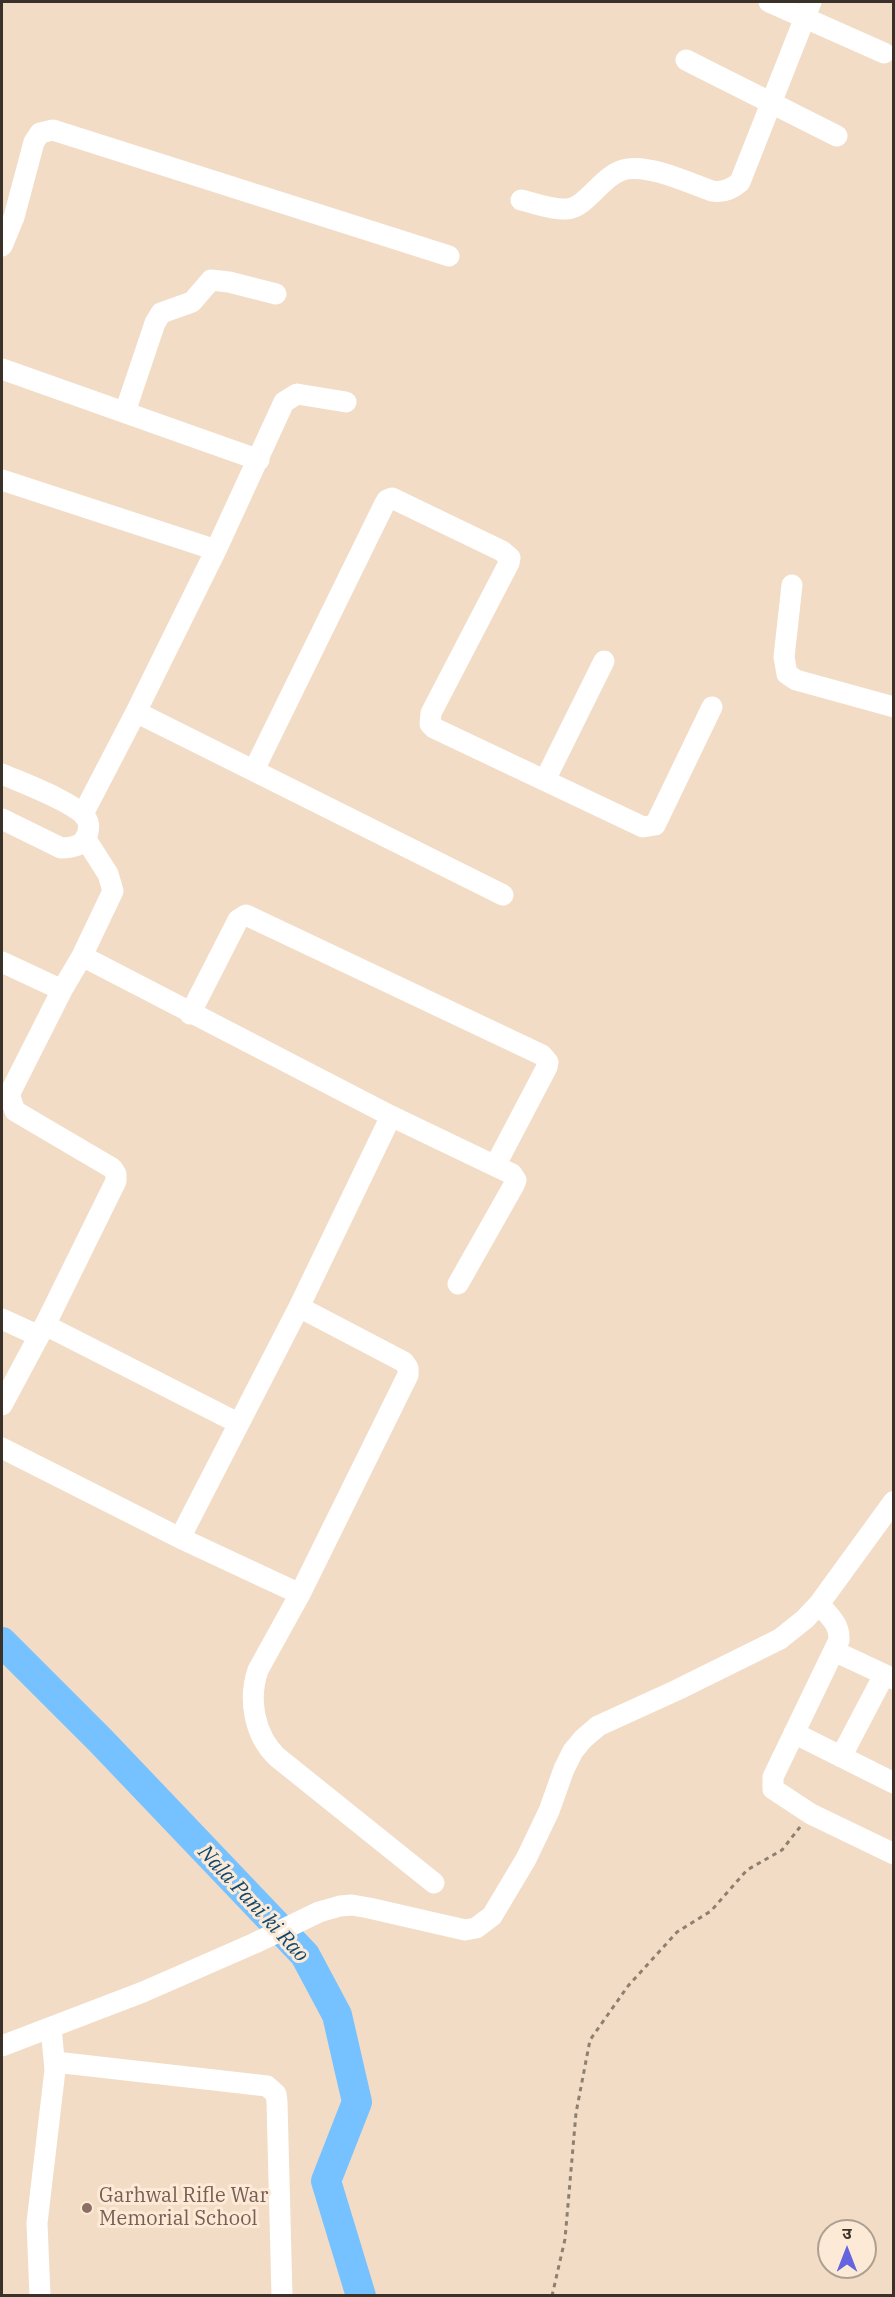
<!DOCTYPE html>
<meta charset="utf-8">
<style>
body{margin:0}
#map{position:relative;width:895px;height:2297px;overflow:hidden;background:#f2dcc5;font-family:"IBM Plex Serif","Noto Sans Devanagari",serif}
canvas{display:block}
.frame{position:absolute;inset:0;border:3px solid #3a3229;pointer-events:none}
.north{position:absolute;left:817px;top:2219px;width:60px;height:60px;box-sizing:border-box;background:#fcead7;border:2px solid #aea091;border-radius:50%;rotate:0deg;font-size:16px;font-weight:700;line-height:24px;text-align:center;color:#3a3229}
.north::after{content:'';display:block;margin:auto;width:21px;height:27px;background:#6465de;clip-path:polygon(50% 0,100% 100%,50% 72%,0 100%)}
</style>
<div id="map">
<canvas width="895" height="2297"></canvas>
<div class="frame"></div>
<div class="north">उ</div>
</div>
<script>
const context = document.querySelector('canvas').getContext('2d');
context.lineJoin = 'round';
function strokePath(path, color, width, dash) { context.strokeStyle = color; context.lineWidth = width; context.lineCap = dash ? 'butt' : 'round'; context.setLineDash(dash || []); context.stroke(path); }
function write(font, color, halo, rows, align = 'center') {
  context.font = font + ' "IBM Plex Serif",serif'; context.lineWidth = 6; context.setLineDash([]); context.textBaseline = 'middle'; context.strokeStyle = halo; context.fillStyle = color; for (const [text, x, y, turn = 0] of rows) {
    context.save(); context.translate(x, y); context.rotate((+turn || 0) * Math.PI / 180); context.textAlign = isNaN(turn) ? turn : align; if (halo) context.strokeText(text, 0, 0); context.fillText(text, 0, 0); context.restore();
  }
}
strokePath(new Path2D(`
 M2,1642L100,1740L305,1955L337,2015L357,2102L326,2181L361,2296`), '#76c1ff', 30);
strokePath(new Path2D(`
 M552,2296L565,2239L576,2113L590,2040L628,1986L677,1932L711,1911L747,1870L782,1850L800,1827`), '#8e8071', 3, [4.5, 4.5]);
strokePath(new Path2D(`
 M769,2L884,53
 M686,60L837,136
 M521,200C535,203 552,210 566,209C588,208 602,173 627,169C652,165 689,183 712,191C723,193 732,189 740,182L811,2
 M2,246L14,217L34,142L40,133L53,130L449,256
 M2,369L259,460
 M125,412L155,323L161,313L192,302L211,280L229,282L276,294
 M2,480L216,550
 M792,585L784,657L787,674L796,680L894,707
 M136,712L503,895
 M254,770L384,505L387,500L392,498L502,551L510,558L509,563L431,713L430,724L434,728L643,827L655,825L658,819L712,707
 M2,774C20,782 80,804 87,820C90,825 88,833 86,838C81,846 70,848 61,848L2,819
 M545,780L604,661
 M83,814L136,712L216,550L284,402L297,394L346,402
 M82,956L391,1116L512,1174L516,1180L514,1185L458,1284
 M2,962L62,990
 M190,1014L238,920L246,915L542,1055L548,1062L547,1067L495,1166
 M299,1307L404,1362L408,1368V1375L300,1594L258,1670C248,1699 254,1735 277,1757L434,1883
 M2,1319L39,1336
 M45,1325L238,1423
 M2,1405L48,1319L116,1181V1174L112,1168L15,1111L10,1097L11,1091L62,990L82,956L113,891L108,874L85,838
 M2,1448L180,1538L300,1594
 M180,1538L299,1307L391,1116
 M819,1604C829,1616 840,1624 839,1640L773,1777V1789L811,1814L894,1854
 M834,1651L894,1679
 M794,1733L894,1783
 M841,1757L884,1675
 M2,2046L143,1992L255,1943L319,1912L340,1906L352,1905L369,1908L465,1930L476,1928L492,1916L526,1859L549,1811L564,1769L573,1751L583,1739L598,1726L677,1690L780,1639L805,1619L819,1604L894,1501
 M55,2062L267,2086L276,2094L277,2102L282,2296
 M40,2296L37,2223L55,2070L51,2027`), '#fff', 21);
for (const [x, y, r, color] of [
 [87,2208,6,"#8d6e63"]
]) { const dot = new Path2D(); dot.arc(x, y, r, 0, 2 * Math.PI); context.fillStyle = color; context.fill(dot); strokePath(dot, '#fcead7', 2); }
write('20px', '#785e54', '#fcead7', [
 ["Garhwal Rifle War",99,2196],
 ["Memorial School",99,2219]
], 'left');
write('italic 21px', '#0f486f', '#fcead7', [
 ["Nala Pani ki Rao",253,1904,47]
]);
</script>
